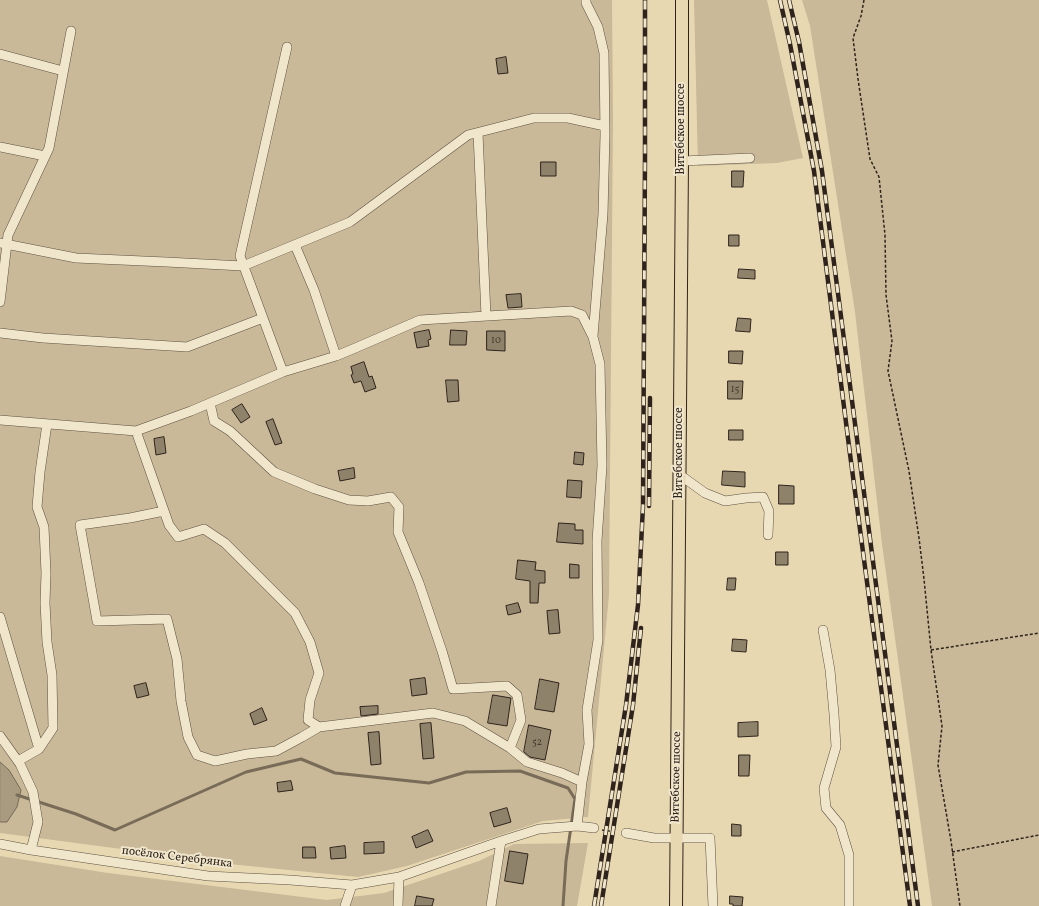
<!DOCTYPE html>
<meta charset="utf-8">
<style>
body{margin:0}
canvas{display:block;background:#e8d8b1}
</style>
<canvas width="1039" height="906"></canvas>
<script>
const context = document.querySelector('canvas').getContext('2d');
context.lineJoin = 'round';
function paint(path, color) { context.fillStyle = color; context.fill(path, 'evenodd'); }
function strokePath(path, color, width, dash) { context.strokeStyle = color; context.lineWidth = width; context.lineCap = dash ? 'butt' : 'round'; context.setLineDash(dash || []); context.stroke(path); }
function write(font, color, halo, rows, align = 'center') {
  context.font = font + ' Vollkorn,serif'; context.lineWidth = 4; context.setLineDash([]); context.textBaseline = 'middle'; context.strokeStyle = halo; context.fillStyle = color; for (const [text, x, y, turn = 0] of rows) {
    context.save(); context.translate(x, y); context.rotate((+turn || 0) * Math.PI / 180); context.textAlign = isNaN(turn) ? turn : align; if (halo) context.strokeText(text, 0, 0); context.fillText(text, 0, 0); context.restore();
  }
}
paint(new Path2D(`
 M0,0H612L613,120L609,595L588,817L543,821L407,866L358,877L160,857L129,850L0,833Z
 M694,0H767L803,158L777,163L698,166Z
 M802,0H1039V906H932L882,544L855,312L810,26Z
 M588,843L577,906H0V856L108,873L327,900L384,893L479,861L514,844Z`), '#c9b998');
const water = new Path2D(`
 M0,762L9,770L21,790L17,807L7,822H0Z`);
paint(water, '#a99b7f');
strokePath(water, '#786b58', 1);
strokePath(new Path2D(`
 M17,795L76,814L115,830L246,772L301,759L335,773L429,783L466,772L520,771L568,788L575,799L566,861L563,906`), '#786b58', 3);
const building = new Path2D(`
 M506,57L508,73L498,74L496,59Z
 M541,162H556V176H541Z
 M732,171H744L743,187H732Z
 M729,235H739V246H729Z
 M739,269L755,270V279L738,278Z
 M521,294L522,307L508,308L506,295Z
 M738,318L751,319L750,332L736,331Z
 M429,330L431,339L428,340L429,346L417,348L414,333Z
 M451,330L467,331L466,345H450Z
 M487,331H505V351L487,350Z
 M729,351H743L742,364L729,363Z
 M364,362L369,377L372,376L376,388L365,392L361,381L354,383L351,375L353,374L351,367Z
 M446,380H458L459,401L448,402Z
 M728,381H743L742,399H728Z
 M242,404L250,417L241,423L232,410Z
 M273,419L282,443L275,445L266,422Z
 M729,430H743V440H729Z
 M164,437L166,453L156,455L154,439Z
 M575,452L584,453L583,465L574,464Z
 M354,468L355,478L340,481L338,471Z
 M723,471L745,472V487L722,485Z
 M568,480L582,481L581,498L567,497Z
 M779,485L794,486V504H779Z
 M559,523L575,524V530H583V544L557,542Z
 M776,552H788V565H776Z
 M518,560L536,562L535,570L545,571V583H539L538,603H530V581L516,579Z
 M570,564L579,565V578H570Z
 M728,578H736L735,590H727Z
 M518,603L521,612L508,615L506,606Z
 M558,610L560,633L549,634L547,611Z
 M733,639L747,640L746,652L732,651Z
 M425,678L427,694L412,696L410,680Z
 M540,679L559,683L554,712L535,709Z
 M146,683L149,695L137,698L134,686Z
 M493,695L511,698L507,726L488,723Z
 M378,706V714L361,716L360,707Z
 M262,708L267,720L254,725L250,714Z
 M758,722V736L738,737V723Z
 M431,723L434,758L423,759L420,724Z
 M529,725L551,730L545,760L530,757L524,752Z
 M379,732L381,764L371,765L368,733Z
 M739,755H750L749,776H739Z
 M291,781L293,790L278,792L277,783Z
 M507,808L511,822L494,827L490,813Z
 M732,824L741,825V836H732Z
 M428,830L433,841L416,848L412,837Z
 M384,842V853L364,854V843Z
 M345,846L346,858L331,859L330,848Z
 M303,847H315L316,858H303Z
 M510,851L528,854L523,884L505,881Z
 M417,896L434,899L432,906H415Z
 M730,896L743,897L742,906H733V904H730Z`);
paint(building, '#8f826a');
strokePath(building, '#2f241d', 1);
const minor = new Path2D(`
 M586,0V3L598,27L604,53L605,135L603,214L593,336
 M0,54L63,71
 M478,133L486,316
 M0,147L45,156
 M682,161L750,158
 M0,243L76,258L166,262L243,266L350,222L468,135L534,118H568L605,126
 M295,245L314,290L336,356
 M0,302L8,235L49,148L71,31
 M0,333L43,338L187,347L263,318
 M283,372L240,256L287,47
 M210,403L214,421L230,431L274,472L315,489L349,500L368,501L391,497L399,507L398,532L419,583L442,651L453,689L507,686L517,695L521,720L510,748
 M0,420L136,431L191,411L283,372L336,356L353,349L420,320L571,311L582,315L593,337L600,364L602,466L597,541L598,640L587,710L589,744L582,782L577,826
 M136,431L169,525L178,537L204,529L225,543L295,613L310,642L319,673L310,700L308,720L319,727L433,713L465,721L510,748L527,762L562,773L582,782
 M680,475L705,493L725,501L746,498L763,497L769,511L768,535
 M164,511L130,518L80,525L97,621L167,619L177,659L181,701L188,737L197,755L215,761L247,754L276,751L302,737L319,727
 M0,617L39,749
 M823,630L830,670L834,714L836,747L824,788L826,808L840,825L849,855V906
 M0,736L20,764L33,792L38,822L31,850
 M18,761L39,749L53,728L52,675L47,642L45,603L46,573L44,527L37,507L40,472L47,424
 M626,833L654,838H710L713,906
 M0,844L31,850L208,876L290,880L352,885L399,877L501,841L539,829L577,826L594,828
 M345,906L352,885
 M398,906L399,877
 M491,906L501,841`);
const major = new Path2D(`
 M676,906L682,161V0`);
strokePath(minor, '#5d5142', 10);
strokePath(major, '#2f241d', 14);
strokePath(new Path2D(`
 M864,0L861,16L853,38L858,79L870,159L879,177L885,235L886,295L892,341L888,371L909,471L919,538L924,579L931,650L942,726L938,765L951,841L960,906
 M931,650L1039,633
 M602,830L616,832
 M952,852L1039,835`), '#2f241d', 1.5, [3, 2]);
strokePath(minor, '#f0e6cc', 9);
strokePath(major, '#e8d8b1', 12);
const rail = new Path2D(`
 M780,0L790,44L814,171L850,454L910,906
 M789,0L799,42L822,171L918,906
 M649,506L650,398
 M594,906L626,705L638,605L643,506L645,156V0
 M601,906L633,705L641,628`);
strokePath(rail, '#2f241d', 4.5);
strokePath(rail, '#f0e6cc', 3, [9]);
write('10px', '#473c30', null, [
 ["10",496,341],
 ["15",735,390],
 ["52",537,743]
]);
write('12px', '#2f241d', '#f0e6cc', [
 ["Витебское шоссе",682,129,-90],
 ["Витебское шоссе",680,453,-90],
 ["Витебское шоссе",677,777,-89],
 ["посёлок Серебрянка",177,858,7]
]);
</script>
